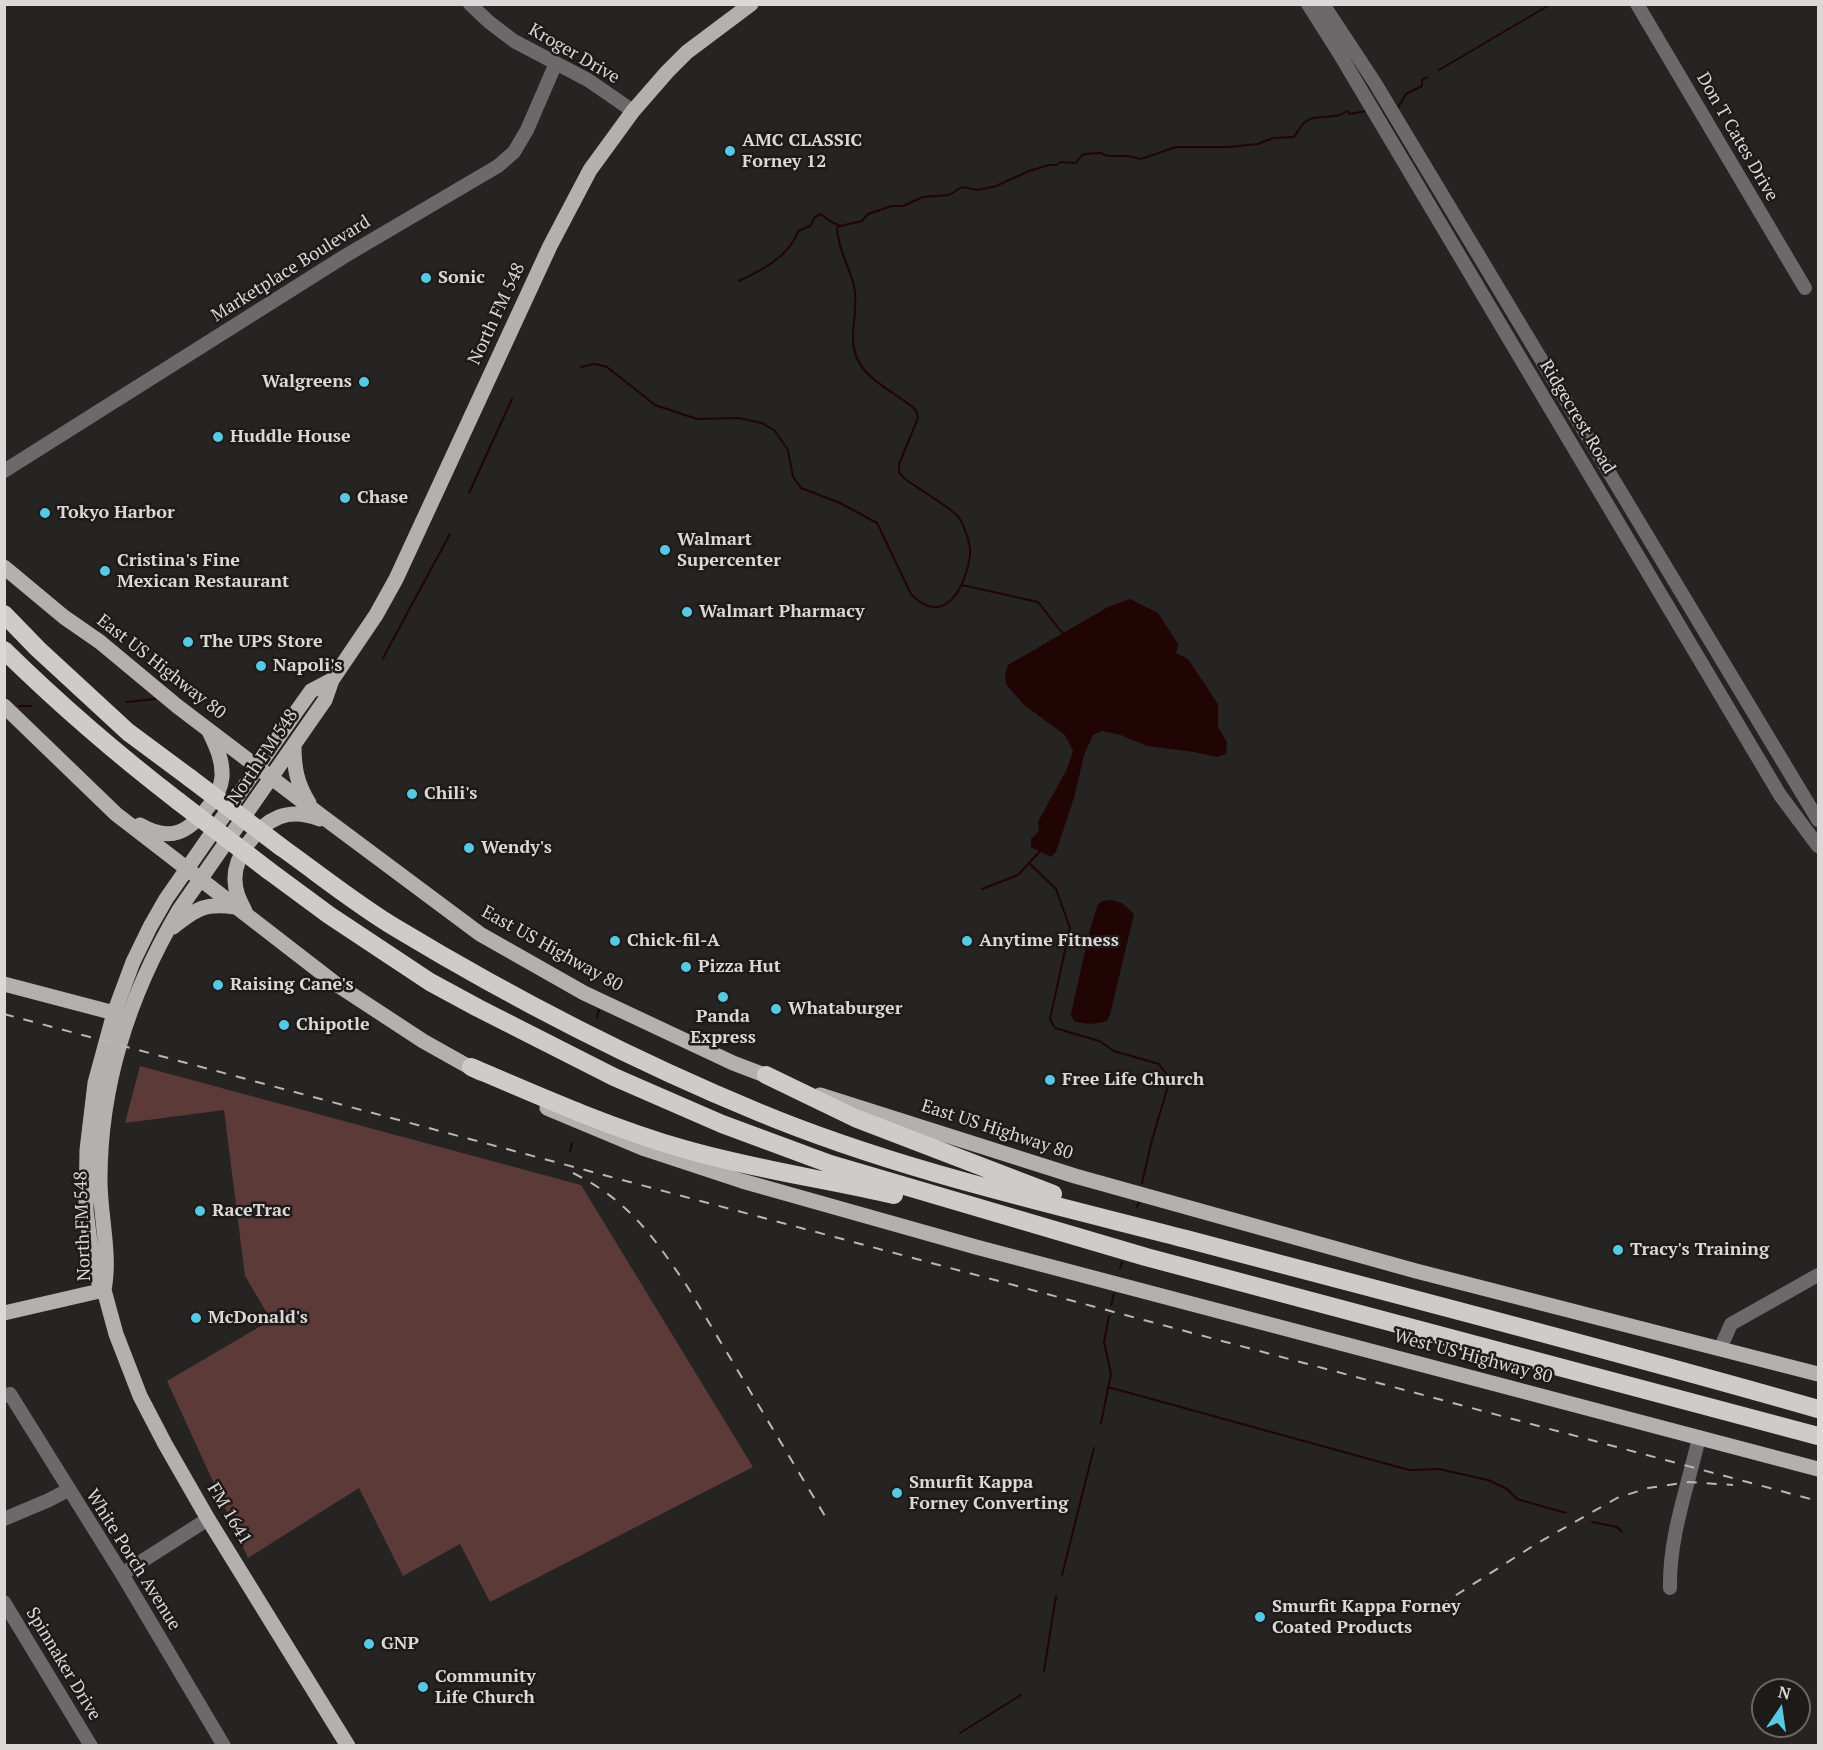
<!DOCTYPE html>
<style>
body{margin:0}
#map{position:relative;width:1823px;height:1750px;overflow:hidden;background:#262323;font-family:"PT Serif",serif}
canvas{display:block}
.frame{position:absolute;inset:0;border:6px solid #dbd8d8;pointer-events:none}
.north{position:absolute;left:1751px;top:1678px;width:60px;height:60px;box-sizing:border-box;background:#1d1a19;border:2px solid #696665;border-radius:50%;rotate:13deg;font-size:16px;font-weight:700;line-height:24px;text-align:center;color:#dbd8d8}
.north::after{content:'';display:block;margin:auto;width:21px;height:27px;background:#57c9e2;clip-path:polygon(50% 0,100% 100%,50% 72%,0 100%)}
</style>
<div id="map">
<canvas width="1823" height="1750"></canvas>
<div class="frame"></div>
<div class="north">N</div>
</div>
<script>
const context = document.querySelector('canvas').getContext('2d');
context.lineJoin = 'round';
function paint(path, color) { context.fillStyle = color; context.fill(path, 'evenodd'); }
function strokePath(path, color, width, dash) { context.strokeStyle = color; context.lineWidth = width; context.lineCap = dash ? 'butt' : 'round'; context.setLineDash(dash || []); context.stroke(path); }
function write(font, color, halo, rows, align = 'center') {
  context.font = font + ' "PT Serif",serif'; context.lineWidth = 5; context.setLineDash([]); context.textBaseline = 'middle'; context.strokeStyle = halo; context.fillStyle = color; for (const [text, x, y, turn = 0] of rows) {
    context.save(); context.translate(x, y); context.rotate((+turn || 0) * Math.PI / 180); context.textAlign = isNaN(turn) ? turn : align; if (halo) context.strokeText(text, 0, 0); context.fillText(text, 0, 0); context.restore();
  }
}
paint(new Path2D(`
 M140,1066L581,1185L753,1467L490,1602L460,1544L403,1576L359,1488L248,1558L167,1381L271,1320L245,1276L224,1110L125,1123Z`), '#5b3a37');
paint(new Path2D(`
 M1130,599L1158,613L1178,644L1176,653L1188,659L1218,704V727L1227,742L1226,754L1217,757L1194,752L1147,746L1121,735L1102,731L1093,735L1084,755L1074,798L1056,852L1051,857L1031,847V839L1039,831L1038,822L1067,769L1073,751L1065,735L1023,704L1006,684L1005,675L1008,665L1108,607Z
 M1111,900L1122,903L1134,914L1110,1015L1107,1021C1096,1024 1085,1025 1074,1021L1071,1014L1089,933L1098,904L1103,901Z`), '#210404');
strokePath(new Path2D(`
 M1439,70L1551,4
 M1395,108L1399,106L1406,94L1422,86V80L1427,77
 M739,281C762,270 790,256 798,231L810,226L815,217L821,214L830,221L840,226
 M581,367L595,364L607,367L655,405L697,419L739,418L762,423L775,431L788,450L793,477L801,488L840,503L877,523L911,594C944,629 966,587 970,555C971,545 965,528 960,519C954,509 915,487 904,478L899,472V464L918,418L916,410C891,388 852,377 853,337C853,320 858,303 854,286C849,266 838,249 837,228L840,226L862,221L868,214L892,206H903L923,197L949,195L962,187L978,190L996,186L1029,171L1049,165H1056L1061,162L1076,163L1082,155L1086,154L1100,153L1108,156H1128L1141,159L1176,147H1228L1258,144L1273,138L1294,137C1297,133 1300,127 1303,124C1313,112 1335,121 1347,111L1350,114L1366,111
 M469,493L512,399
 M962,585L1038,602L1064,635
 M383,658L450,534
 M127,702L155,699
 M19,706H31
 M1029,863L1056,889L1070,928L1050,1019L1055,1028L1099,1041L1114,1051L1159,1064L1170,1079L1152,1140L1142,1183
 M982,889L1018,875L1041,850
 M597,1017L599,1010
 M570,1151L572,1143
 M1137,1207L1140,1199
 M1120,1268L1122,1262
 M1111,1305L1114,1294
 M1108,1387L1409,1470L1439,1469L1488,1480L1507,1489L1517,1499L1566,1513
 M1101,1423L1111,1374L1104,1342L1109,1316
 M1592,1522L1617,1527L1622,1532
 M1062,1575L1094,1448
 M1044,1671L1056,1596
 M960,1733L1021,1695`), '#210404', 2);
strokePath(new Path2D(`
 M470,4L489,22L514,41L588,80L633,111
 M1308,4L1339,53L1780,795L1818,846
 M1323,4L1375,83L1818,820
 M1637,4L1805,288
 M4,471L345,256L498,166L514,152L527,130L556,63
 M1720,1349L1731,1324L1818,1275
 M4,1396L10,1394L122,1574L224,1746
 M4,1519L49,1500L68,1490
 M122,1574L208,1519
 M1670,1588C1669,1536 1688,1487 1699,1437
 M4,1602L91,1746`), '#6b6969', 14);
strokePath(new Path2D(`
 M4,567L64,617L100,642L177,706L323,817L480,934L584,993L733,1063L775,1079
 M332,680L311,691L296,712L166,899L150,927L133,962L114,1013L95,1083L87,1150L86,1210L94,1274L104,1290L116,1334L140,1396L165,1444L208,1519L348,1746
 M4,706L116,814L173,858L336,984L423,1041L480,1073
 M294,746C294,768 297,784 309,803
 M140,825C171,843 189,832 209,806C216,797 221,788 222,777C223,760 216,746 209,731
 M245,911C240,901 235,892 235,880C234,856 257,826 279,817C292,812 307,814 320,819
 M173,927C197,908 205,903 235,907
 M4,984L122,1015
 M820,1095L1075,1176L1416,1271L1818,1374
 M547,1108L645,1149L742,1181L976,1247L1818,1469
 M104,1290C111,1254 100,1217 100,1180C100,1084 130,993 179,910L325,700L332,680L376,615L396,579L550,246L590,170L633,111L667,72L687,52L751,4
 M4,1313L104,1290`), '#b3b0af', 15);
strokePath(new Path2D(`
 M4,614L38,649L128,732L190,778
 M4,650C59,704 117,754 178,801
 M281,847C319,874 356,904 396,928C512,998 632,1060 758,1112C895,1169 1043,1202 1186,1239C1397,1295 1609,1349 1818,1409
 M268,870L329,915L430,982L478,1008L614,1077L722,1124L830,1164L1146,1257L1818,1436
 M471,1067C541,1097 611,1128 684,1149C753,1169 824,1179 894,1195
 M766,1075L855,1118L1053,1194`), '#d0cbcb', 18);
strokePath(new Path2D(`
 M4,1014L1818,1501
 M573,1173C629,1201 652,1235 687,1286L828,1521
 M1439,1606L1536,1544L1617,1498L1648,1488L1688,1482L1733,1485`), '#bab7b7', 2, [10, 10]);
strokePath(new Path2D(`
 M190,778L281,847
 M178,801L268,870`), '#d0cbcb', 18);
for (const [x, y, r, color] of [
 [730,151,6,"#57c9e2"],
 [426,278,6,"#57c9e2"],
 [364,382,6,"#57c9e2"],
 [218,437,6,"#57c9e2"],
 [345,498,6,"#57c9e2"],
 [45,513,6,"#57c9e2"],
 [665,550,6,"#57c9e2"],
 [105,571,6,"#57c9e2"],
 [687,612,6,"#57c9e2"],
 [188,642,6,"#57c9e2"],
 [261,666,6,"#57c9e2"],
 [412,794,6,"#57c9e2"],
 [469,848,6,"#57c9e2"],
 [615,941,6,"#57c9e2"],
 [967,941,6,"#57c9e2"],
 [686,967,6,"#57c9e2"],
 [218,985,6,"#57c9e2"],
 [723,997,6,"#57c9e2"],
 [776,1009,6,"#57c9e2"],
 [284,1025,6,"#57c9e2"],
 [1050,1080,6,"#57c9e2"],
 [200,1211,6,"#57c9e2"],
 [1618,1250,6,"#57c9e2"],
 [196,1318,6,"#57c9e2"],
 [897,1493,6,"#57c9e2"],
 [1260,1617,6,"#57c9e2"],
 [369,1644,6,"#57c9e2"],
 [423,1687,6,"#57c9e2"]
]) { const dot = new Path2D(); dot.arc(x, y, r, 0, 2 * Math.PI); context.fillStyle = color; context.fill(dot); strokePath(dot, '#1d1a19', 2); }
write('18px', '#dbd8d8', '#1d1a19', [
 ["Kroger Drive",574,54,30],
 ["Don T Cates Drive",1737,137,60],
 ["Marketplace Boulevard",291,269,-32],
 ["North FM 548",497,314,-65],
 ["Ridgecrest Road",1577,417,59],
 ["East US Highway 80",161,667,38],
 ["North FM 548",263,757,-56],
 ["East US Highway 80",552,949,29],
 ["East US Highway 80",997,1130,18],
 ["North FM 548",83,1226,-92],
 ["West US Highway 80",1473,1357,15],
 ["FM 1641",229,1514,59],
 ["White Porch Avenue",133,1560,58],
 ["Spinnaker Drive",63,1664,59]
]);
write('bold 18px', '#dbd8d8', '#1d1a19', [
 ["AMC CLASSIC",742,141],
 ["Forney 12",742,162],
 ["Sonic",438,278],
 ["Walgreens",352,382,"right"],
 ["Huddle House",230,437],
 ["Chase",357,498],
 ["Tokyo Harbor",57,513],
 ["Walmart",677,540],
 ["Supercenter",677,561],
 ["Cristina's Fine",117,561],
 ["Mexican Restaurant",117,582],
 ["Walmart Pharmacy",699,612],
 ["The UPS Store",200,642],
 ["Napoli's",273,666],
 ["Chili's",424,794],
 ["Wendy's",481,848],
 ["Chick-fil-A",627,941],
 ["Anytime Fitness",979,941],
 ["Pizza Hut",698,967],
 ["Raising Cane's",230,985],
 ["Whataburger",788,1009],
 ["Panda",723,1017,"center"],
 ["Express",723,1038,"center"],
 ["Chipotle",296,1025],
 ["Free Life Church",1062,1080],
 ["RaceTrac",212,1211],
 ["Tracy's Training",1630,1250],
 ["McDonald's",208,1318],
 ["Smurfit Kappa",909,1483],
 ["Forney Converting",909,1504],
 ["Smurfit Kappa Forney",1272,1607],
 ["Coated Products",1272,1628],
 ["GNP",381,1644],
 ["Community",435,1677],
 ["Life Church",435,1698]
], 'left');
</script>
